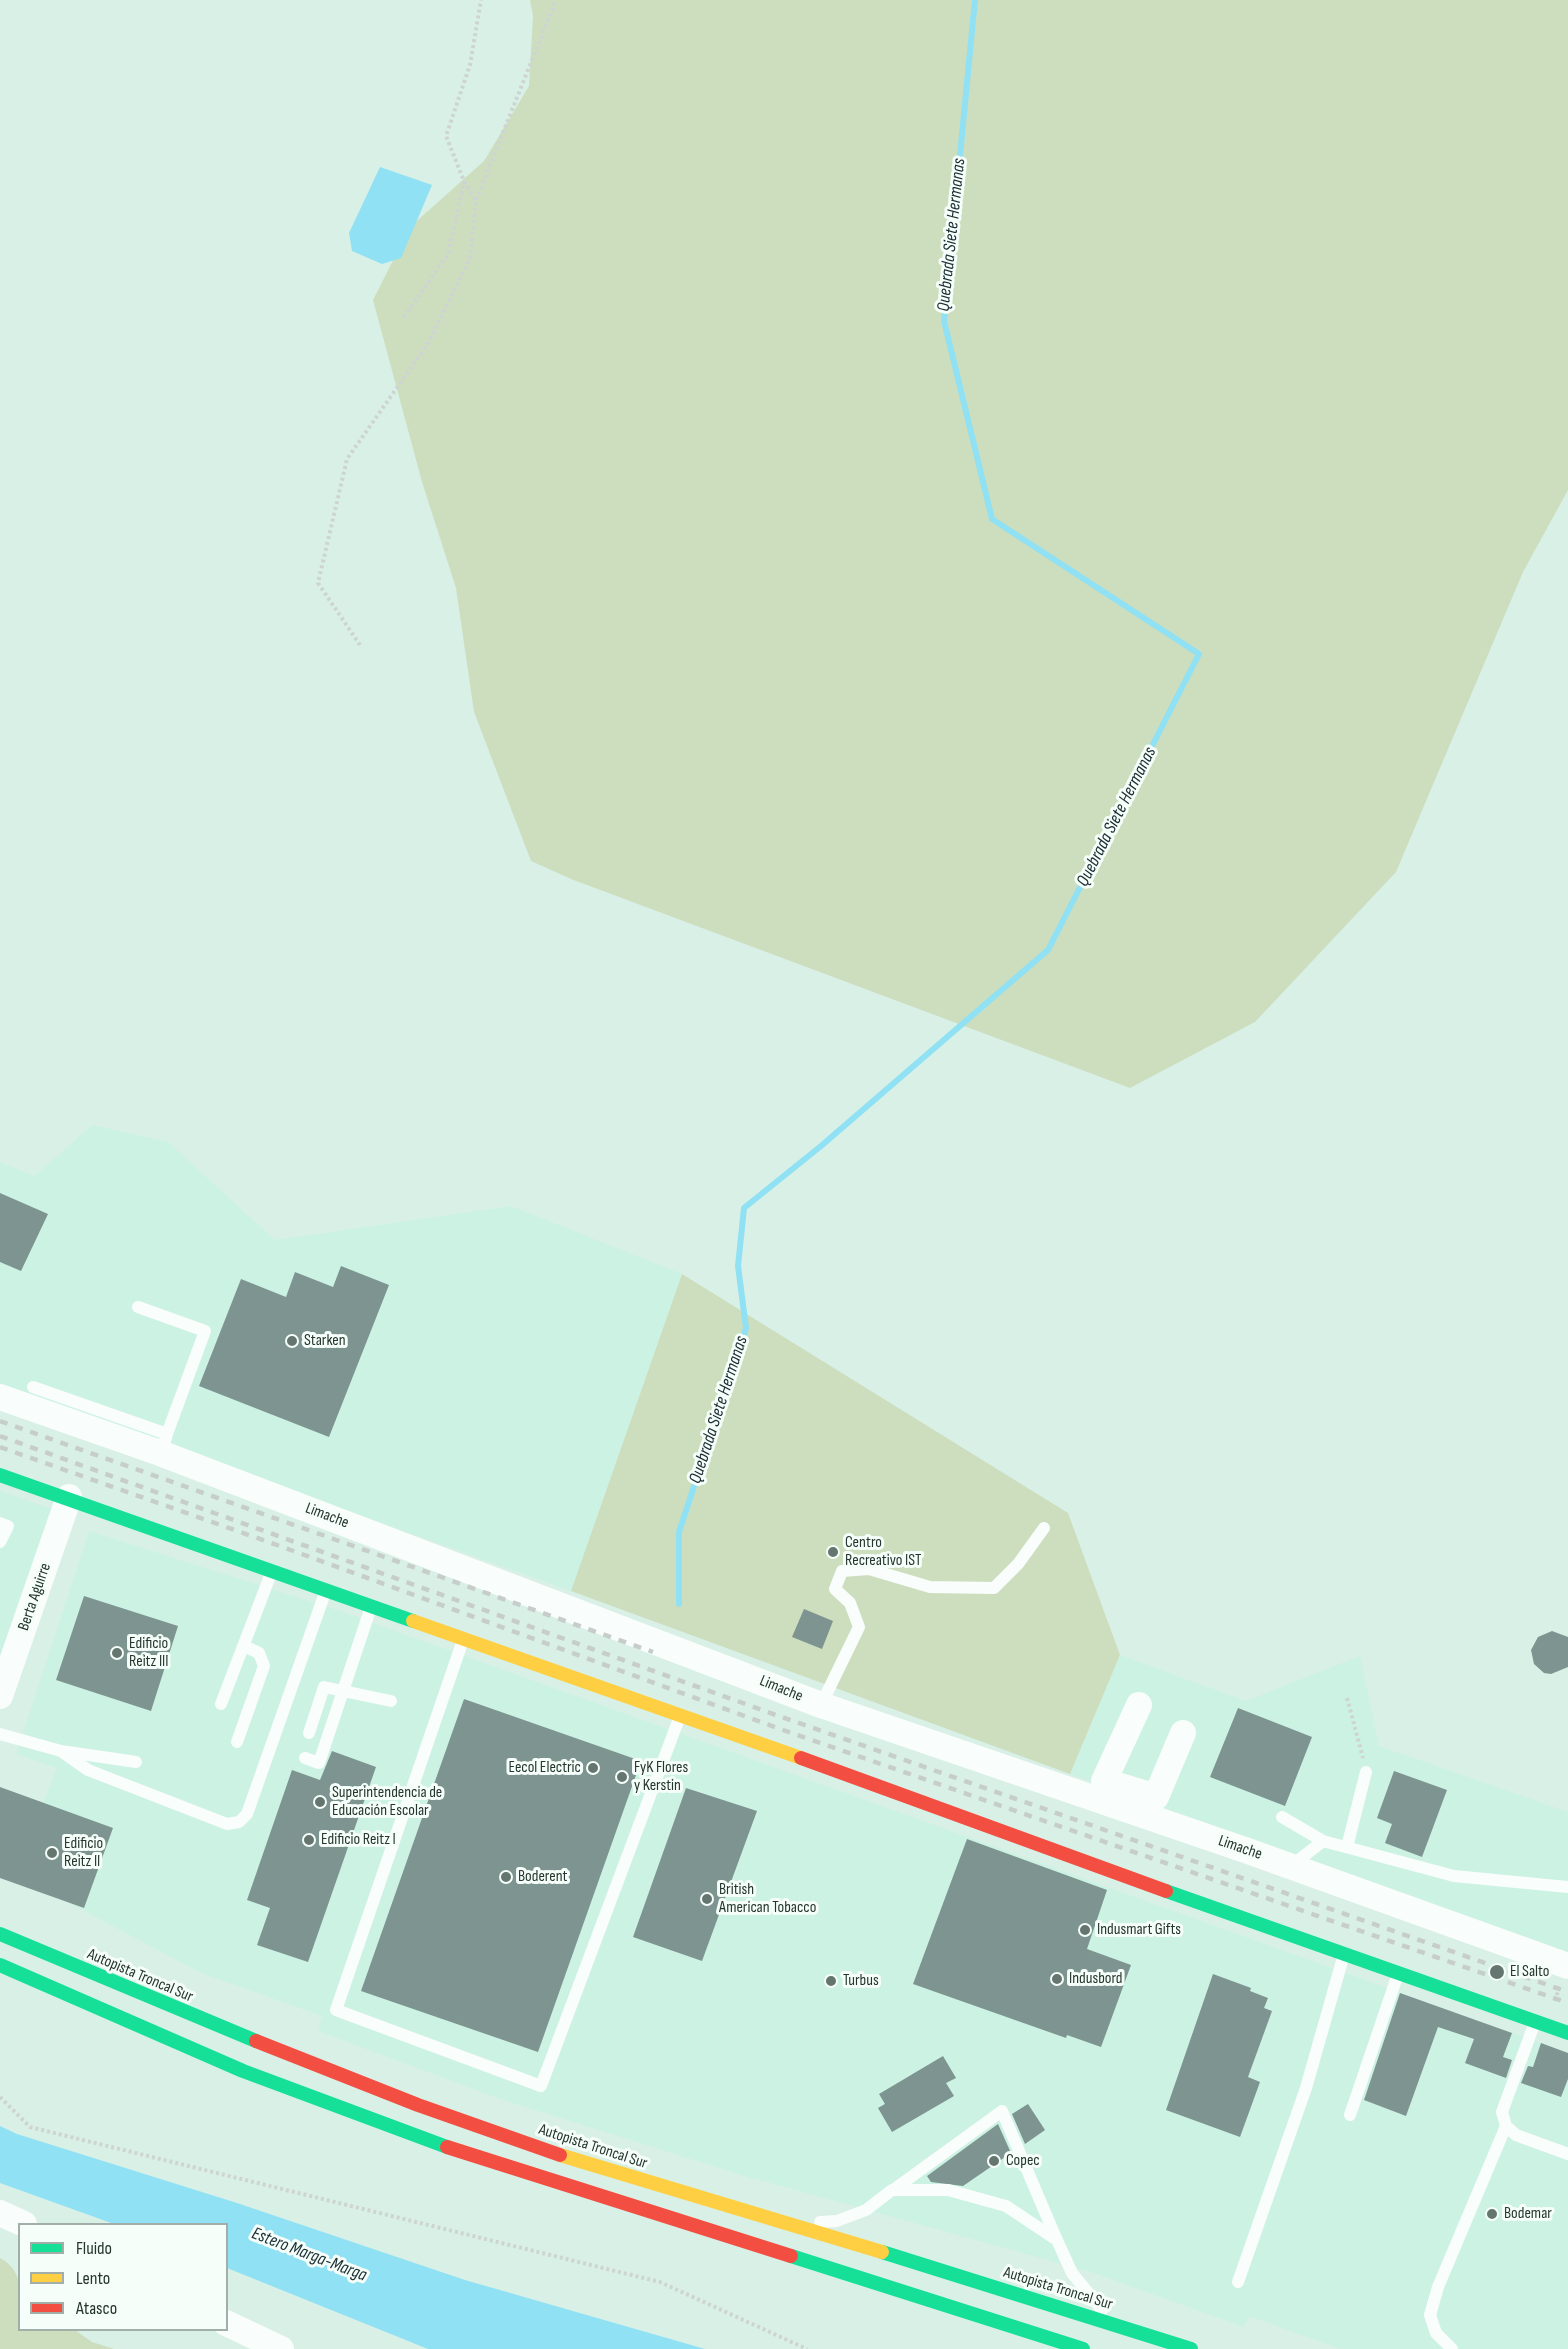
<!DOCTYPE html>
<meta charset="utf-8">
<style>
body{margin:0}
#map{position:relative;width:1568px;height:2349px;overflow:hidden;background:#d9f0e7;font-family:"Sofia Sans Condensed",sans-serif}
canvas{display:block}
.legend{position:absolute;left:18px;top:2223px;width:210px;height:108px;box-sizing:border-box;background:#f6fefa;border:2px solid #a2aea9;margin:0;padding:8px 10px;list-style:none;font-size:18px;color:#25352f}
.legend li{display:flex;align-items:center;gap:12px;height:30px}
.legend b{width:30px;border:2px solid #a2aea9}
</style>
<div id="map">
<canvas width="1568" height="2349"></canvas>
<ul class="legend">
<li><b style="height:8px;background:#16e098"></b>Fluido</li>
<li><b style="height:8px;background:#ffcf43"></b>Lento</li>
<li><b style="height:8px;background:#f24e42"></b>Atasco</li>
</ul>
</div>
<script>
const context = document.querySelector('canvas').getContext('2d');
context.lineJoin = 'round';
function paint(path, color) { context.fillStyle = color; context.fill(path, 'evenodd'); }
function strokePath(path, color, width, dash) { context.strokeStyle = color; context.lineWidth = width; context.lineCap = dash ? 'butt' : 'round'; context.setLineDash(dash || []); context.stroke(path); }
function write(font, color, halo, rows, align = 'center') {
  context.font = font + ' "Sofia Sans Condensed",sans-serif'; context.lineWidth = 6; context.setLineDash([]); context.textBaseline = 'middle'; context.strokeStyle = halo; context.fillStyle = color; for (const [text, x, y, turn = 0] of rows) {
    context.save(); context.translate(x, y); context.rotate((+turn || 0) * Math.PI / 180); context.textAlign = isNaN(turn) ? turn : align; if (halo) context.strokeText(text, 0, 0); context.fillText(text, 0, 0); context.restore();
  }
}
paint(new Path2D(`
 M92,1125L168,1142L275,1240L511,1206L682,1274L571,1591L0,1386V1162L35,1176Z
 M0,1491L52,1509L0,1658Z
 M89,1531L337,1610L1568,2053V2349H1340L1249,2316L1244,2327L1091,2272L745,2176L500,2099L318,2031L322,2016L201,1973L15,1874L57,1768L16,1754Z
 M1120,1655L1246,1701L1360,1656L1379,1746L1568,1812V1952L1070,1774Z`), '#ccf2e3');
paint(new Path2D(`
 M530,0H1568V490L1523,572L1396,872L1255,1022L1130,1088L571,879L531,861L474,712L456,588L422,482L373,300L410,227L484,161L529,86L533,16Z
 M682,1274L1068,1513L1120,1655L1070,1774L571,1591Z
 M0,2258C27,2272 20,2302 20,2330H75L92,2342L114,2349H0Z`), '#cddebf');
paint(new Path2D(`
 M380,167L432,185L401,258L382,264L352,251L349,233Z
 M0,2126L17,2134L237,2203L465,2280L705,2349H428L227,2268L226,2224H114L0,2183Z`), '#90e1f4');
strokePath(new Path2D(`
 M679,1604V1532L746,1328L738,1266L744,1208L821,1146L1048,950L1199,654L992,519L944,321L975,0`), '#90e1f4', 6);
paint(new Path2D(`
 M0,1193L48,1214L21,1271L0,1262Z
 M341,1266L389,1285L329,1437L199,1386L241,1279L286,1297L295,1272L333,1287Z
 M84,1596L178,1626L151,1711L56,1680Z
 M804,1609L833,1621L822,1649L792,1637Z
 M1552,1631L1568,1637V1667L1551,1674L1544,1673L1534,1664L1531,1650L1538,1637Z
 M464,1699L641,1761L538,2052L361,1991Z
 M1238,1708L1312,1737L1285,1806L1210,1777Z
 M332,1751L376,1767L308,1962L257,1945L270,1908L247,1900L292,1770L320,1780Z
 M1394,1771L1447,1790L1422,1857L1385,1843L1392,1824L1377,1818Z
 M0,1787L113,1828L84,1908L0,1878Z
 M686,1788L757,1811L702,1961L633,1937Z
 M967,1839L1107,1890L1087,1949L1131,1965L1101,2047L1067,2035L1066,2038L913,1984Z
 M1213,1974L1251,1988L1250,1991L1268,1998L1264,2008L1272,2011L1248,2077L1260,2082L1240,2137L1166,2110Z
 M1400,1993L1512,2033L1503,2057L1512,2060L1506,2078L1465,2063L1474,2039L1438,2027L1406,2116L1364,2100Z
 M1541,2043L1568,2053V2079L1561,2097L1521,2083L1528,2066L1533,2067Z
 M943,2056L956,2078L946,2083L954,2096L892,2132L878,2108L885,2104L879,2094Z
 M1028,2104L1045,2130L1025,2144L1012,2114Z
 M998,2124L1011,2153L963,2186L931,2182L927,2176Z`), '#7d9490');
strokePath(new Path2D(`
 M476,200L556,0
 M404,317L448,254L464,182
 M360,645L318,583L347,459L429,342L470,258L476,200L464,181L446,136L470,65L481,0
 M1347,1698L1363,1758
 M1555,2001L1560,1985
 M0,2097L30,2127L660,2282L807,2349`), '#ced4d2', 4, [3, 3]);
strokePath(new Path2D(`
 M138,1307L205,1331L167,1434
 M33,1387L167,1434L165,1441
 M0,1523L8,1526L0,1542
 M463,1640L336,2010L541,2086L680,1716
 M221,1704L272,1571
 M821,1705L859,1627L850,1603L835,1589L842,1571L869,1569L930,1587L994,1588L1018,1564L1044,1528
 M309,1733L324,1687L391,1701
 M0,1734L61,1751L136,1762
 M237,1742L264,1666L259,1653L244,1646
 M61,1751L88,1770L227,1824L239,1822L247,1814L326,1590
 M305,1758L319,1763L371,1607
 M1282,1817L1323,1841L1454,1876L1568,1887
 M1347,1847L1366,1772
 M1291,1866L1323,1841
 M1535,2022L1502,2112L1506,2126L1516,2135L1568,2154
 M1350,2115L1398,1974
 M893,2190L1002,2111L1056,2238
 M820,2222L837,2221L866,2210L892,2190H948L1006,2206L1057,2240L1072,2273L1102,2310
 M1238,2282L1306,2088L1344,1954
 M1452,2349L1436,2333L1430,2315L1438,2287L1506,2126`), '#f9fdfb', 12);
strokePath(new Path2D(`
 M0,1397L160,1453L821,1705L1248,1851L1568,1966
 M0,1696L69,1497
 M1139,1705L1104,1781L1156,1797L1183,1733
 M0,2213L24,2224
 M226,2323L281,2349`), '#f9fdfb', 26);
strokePath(new Path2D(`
 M0,1475L413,1621
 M1166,1891L1568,2033
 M0,1934L256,2041
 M0,1965L243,2071L447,2147
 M882,2252L1191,2349
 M791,2256L1083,2349`), '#16e098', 14);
strokePath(new Path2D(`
 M413,1621L801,1758
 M560,2155L882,2252`), '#ffcf43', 14);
strokePath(new Path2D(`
 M801,1758L1166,1891
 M256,2041L418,2105L560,2155
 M447,2147L791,2256`), '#f24e42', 14);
strokePath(new Path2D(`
 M0,1421L653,1652
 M0,1436L776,1715L1568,1992
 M0,1447L277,1545L783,1730L1568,2003`), '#c7cdcb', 4.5, [8, 8]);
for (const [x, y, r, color] of [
 [292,1341,6,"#64766f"],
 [833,1552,6,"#64766f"],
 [117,1653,6,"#64766f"],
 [593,1768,6,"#64766f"],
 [622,1777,6,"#64766f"],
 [320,1802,6,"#64766f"],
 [309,1840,6,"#64766f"],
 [52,1853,6,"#64766f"],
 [506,1877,6,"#64766f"],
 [707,1899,6,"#64766f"],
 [1085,1930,6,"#64766f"],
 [1497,1972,8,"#64766f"],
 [1057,1979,6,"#64766f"],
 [831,1981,6,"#64766f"],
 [994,2161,6,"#64766f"],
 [1492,2214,6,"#64766f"]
]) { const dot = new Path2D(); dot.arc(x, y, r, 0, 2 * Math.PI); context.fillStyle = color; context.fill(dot); strokePath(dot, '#f6fefa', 2); }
write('16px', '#25352f', '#f6fefa', [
 ["Starken",304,1341],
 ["Centro",845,1543],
 ["Recreativo IST",845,1561],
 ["Edificio",129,1644],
 ["Reitz III",129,1662],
 ["Eecol Electric",581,1768,"right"],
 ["FyK Flores",634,1768],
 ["y Kerstin",634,1786],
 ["Superintendencia de",332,1793],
 ["Educación Escolar",332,1811],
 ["Edificio Reitz I",321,1840],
 ["Edificio",64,1844],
 ["Reitz II",64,1862],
 ["Boderent",518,1877],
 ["British",719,1890],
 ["American Tobacco",719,1908],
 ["Indusmart Gifts",1097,1930],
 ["El Salto",1510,1972],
 ["Indusbord",1069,1979],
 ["Turbus",843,1981],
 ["Copec",1006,2161],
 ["Bodemar",1504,2214]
], 'left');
write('16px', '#25352f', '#f6fefa', [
 ["Limache",327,1516,21],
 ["Berta Aguirre",35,1597,-71],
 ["Limache",781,1689,22],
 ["Limache",1240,1848,19],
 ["Autopista Troncal Sur",140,1976,23],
 ["Autopista Troncal Sur",593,2147,18],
 ["Autopista Troncal Sur",1058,2289,17]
]);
write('italic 18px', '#1a2d33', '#f6fefa', [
 ["Quebrada Siete Hermanas",952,235,-84],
 ["Quebrada Siete Hermanas",1117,817,-63],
 ["Quebrada Siete Hermanas",719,1410,-72],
 ["Estero Marga-Marga",309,2255,21]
]);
</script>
